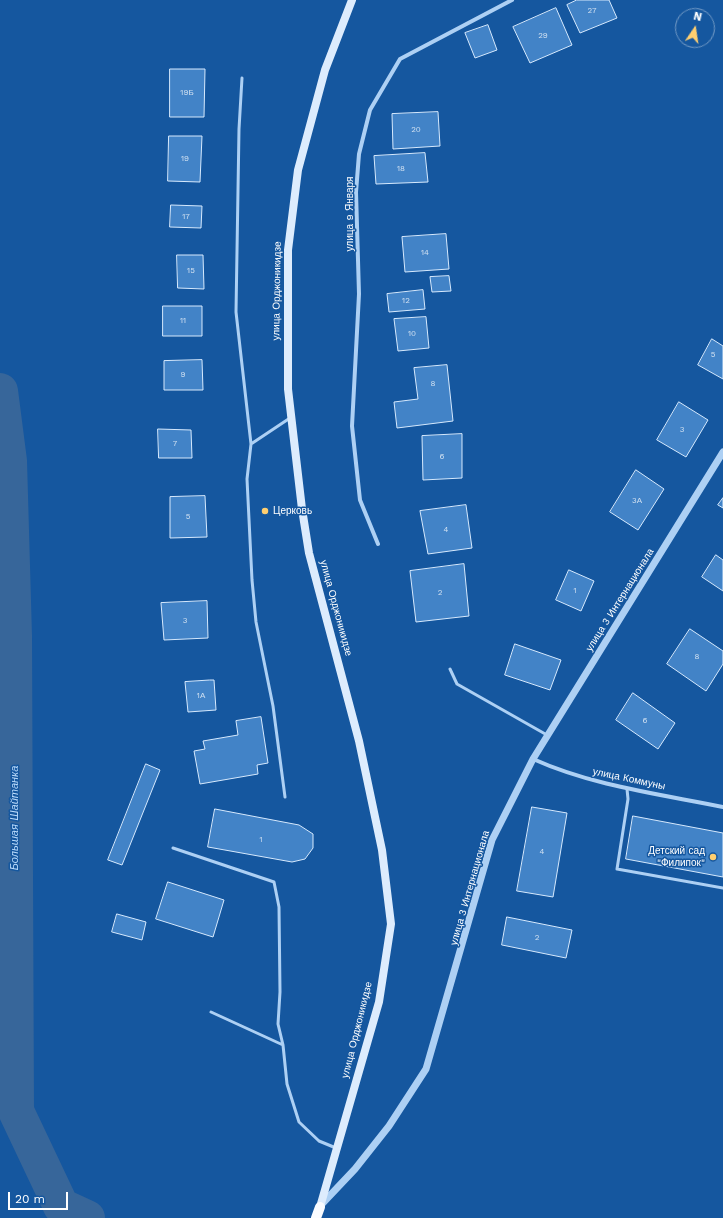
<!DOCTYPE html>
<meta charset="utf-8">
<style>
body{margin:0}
#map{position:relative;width:723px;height:1218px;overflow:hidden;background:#15579f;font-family:"Work Sans",sans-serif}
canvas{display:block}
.north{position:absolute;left:675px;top:8px;width:40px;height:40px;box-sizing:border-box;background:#15579f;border:1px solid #739ac5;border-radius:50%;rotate:13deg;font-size:11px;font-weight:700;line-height:16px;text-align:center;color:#fff}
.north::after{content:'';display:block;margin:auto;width:14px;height:18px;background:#ffcf70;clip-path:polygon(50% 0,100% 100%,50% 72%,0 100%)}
.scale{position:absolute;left:8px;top:1192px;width:60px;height:18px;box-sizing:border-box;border:2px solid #fff;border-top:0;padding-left:5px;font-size:12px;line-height:14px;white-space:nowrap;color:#fff;-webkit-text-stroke:3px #15579f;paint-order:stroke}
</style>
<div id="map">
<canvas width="723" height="1218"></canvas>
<div class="north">N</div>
<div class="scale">20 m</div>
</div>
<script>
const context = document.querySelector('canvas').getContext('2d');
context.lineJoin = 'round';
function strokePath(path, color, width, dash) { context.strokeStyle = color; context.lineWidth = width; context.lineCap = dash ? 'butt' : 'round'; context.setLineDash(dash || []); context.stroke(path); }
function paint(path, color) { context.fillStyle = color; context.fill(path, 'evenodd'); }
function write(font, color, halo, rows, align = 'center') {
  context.font = font + ' "Work Sans",sans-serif'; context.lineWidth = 3; context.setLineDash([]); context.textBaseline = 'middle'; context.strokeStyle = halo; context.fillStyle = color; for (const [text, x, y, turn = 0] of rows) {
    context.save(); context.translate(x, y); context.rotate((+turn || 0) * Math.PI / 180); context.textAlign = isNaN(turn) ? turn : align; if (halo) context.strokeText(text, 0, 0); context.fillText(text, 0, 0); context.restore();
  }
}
strokePath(new Path2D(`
 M0,391L9,461L14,636L16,1111L61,1206L87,1218`), '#37669a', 36);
const building = new Path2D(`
 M577,0H609L617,18L580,33L567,5Z
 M556,8L572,45L530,63L513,27Z
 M488,25L497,50L475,58L465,33Z
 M170,69H205L204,117H170Z
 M438,112L440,146L393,149L392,114Z
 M169,136H202L200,182L168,181Z
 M425,153L428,182L376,184L374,156Z
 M171,205L202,206L201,228L170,227Z
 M446,234L449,269L405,272L402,237Z
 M177,255H203L204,289L178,288Z
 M449,276L451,291L432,292L430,277Z
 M423,290L425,309L389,312L387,294Z
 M163,306H202V336H163Z
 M426,317L429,348L398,351L394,319Z
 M712,339L723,346V379L698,365Z
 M202,360L203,390H164V361Z
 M447,365L453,421L397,428L394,402L418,399L414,368Z
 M679,402L708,420L686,457L657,440Z
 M158,429L191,430L192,458H159Z
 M462,434V478L423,480L422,436Z
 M636,470L664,489L638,530L610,512Z
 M205,496L207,537L170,538V497Z
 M723,498V508L718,505Z
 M466,505L472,548L428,554L420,511Z
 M716,555L723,560V591L702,577Z
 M464,564L469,616L416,622L410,571Z
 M569,570L594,581L581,611L556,600Z
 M207,601L208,638L164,640L161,603Z
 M690,629L723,651V664L706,691L667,664Z
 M515,644L561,660L550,690L505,675Z
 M210,680H214L216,710L188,712L185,682Z
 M633,693L675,723L658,749L616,720Z
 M261,717L268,763L257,765L258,774L200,784L194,751L205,749L203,741L238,735L236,721Z
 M146,764L160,770L122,865L108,860Z
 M532,807L567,813L553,897L517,891Z
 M215,809L299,825L313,834V848L305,859L292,862L208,847Z
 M633,816L723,833V877L626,859Z
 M168,882L224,900L213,937L156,919Z
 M117,914L146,922L142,940L112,932Z
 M507,917L572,930L566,958L502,945Z`);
paint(building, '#4283c7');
strokePath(building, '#d6e9fd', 1);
strokePath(new Path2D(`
 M242,78L239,129L236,312L251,444
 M450,669L457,684L547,735
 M627,789L628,799L617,869L723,888
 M285,797L273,706L256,622L252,580L247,479L251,444L290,418
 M173,848L274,882L279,907L280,992L278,1024L283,1045L287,1084L299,1122L319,1141L336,1148
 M211,1012L283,1045`), '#add0f4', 3);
strokePath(new Path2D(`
 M378,544L360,500L352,426L359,294L356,192L359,154L370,110L400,59L512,0
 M533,759C593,786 659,794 723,807`), '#add0f4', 4);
strokePath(new Path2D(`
 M320,1206L355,1169L389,1126L426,1069L492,840L533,759L723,452`), '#add0f4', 7);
strokePath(new Path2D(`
 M320,1207L379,1002L391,924L382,850L359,741L309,553L302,509L288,389V250L298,170L325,70L352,0`), '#ddecfd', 8);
strokePath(new Path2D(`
 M316,1218L320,1207`), '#fafcff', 10);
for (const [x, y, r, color] of [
 [265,511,4,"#ffcf70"],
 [713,857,4,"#ffcf70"]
]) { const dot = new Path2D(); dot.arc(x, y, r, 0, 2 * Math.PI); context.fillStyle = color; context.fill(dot); strokePath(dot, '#15579f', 1.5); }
write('8px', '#d0e0f1', null, [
 ["27",592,11],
 ["29",543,36],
 ["19Б",187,93],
 ["20",416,130],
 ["19",185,159],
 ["18",401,169],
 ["17",186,217],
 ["14",425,253],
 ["15",191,271],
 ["12",406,301],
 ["11",183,321],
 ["10",412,334],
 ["5",713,355],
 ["9",183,375],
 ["8",433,384],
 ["3",682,430],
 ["7",175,444],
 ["6",442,457],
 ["3А",637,501],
 ["5",188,517],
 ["4",446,530],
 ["1",575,591],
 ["2",440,593],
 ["3",185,621],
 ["8",697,657],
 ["1А",201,696],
 ["6",645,721],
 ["1",261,840],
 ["4",542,852],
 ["2",537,938]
]);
write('10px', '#fff', '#15579f', [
 ["улица 9 Января",350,214,-90],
 ["улица Орджоникидзе",277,291,-89],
 ["улица 3 Интернационала",620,600,-58],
 ["улица Орджоникидзе",336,608,75],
 ["улица Коммуны",629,779,12],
 ["улица 3 Интернационала",470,888,-74],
 ["улица Орджоникидзе",357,1030,-76]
]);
write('10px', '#fff', '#15579f', [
 ["Церковь",273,511],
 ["Детский сад",705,851,"right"],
 ["\"Филипок\"",705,863,"right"]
], 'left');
write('italic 11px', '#badafa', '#15579f', [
 ["Большая Шайтанка",15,818,-90]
]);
</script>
